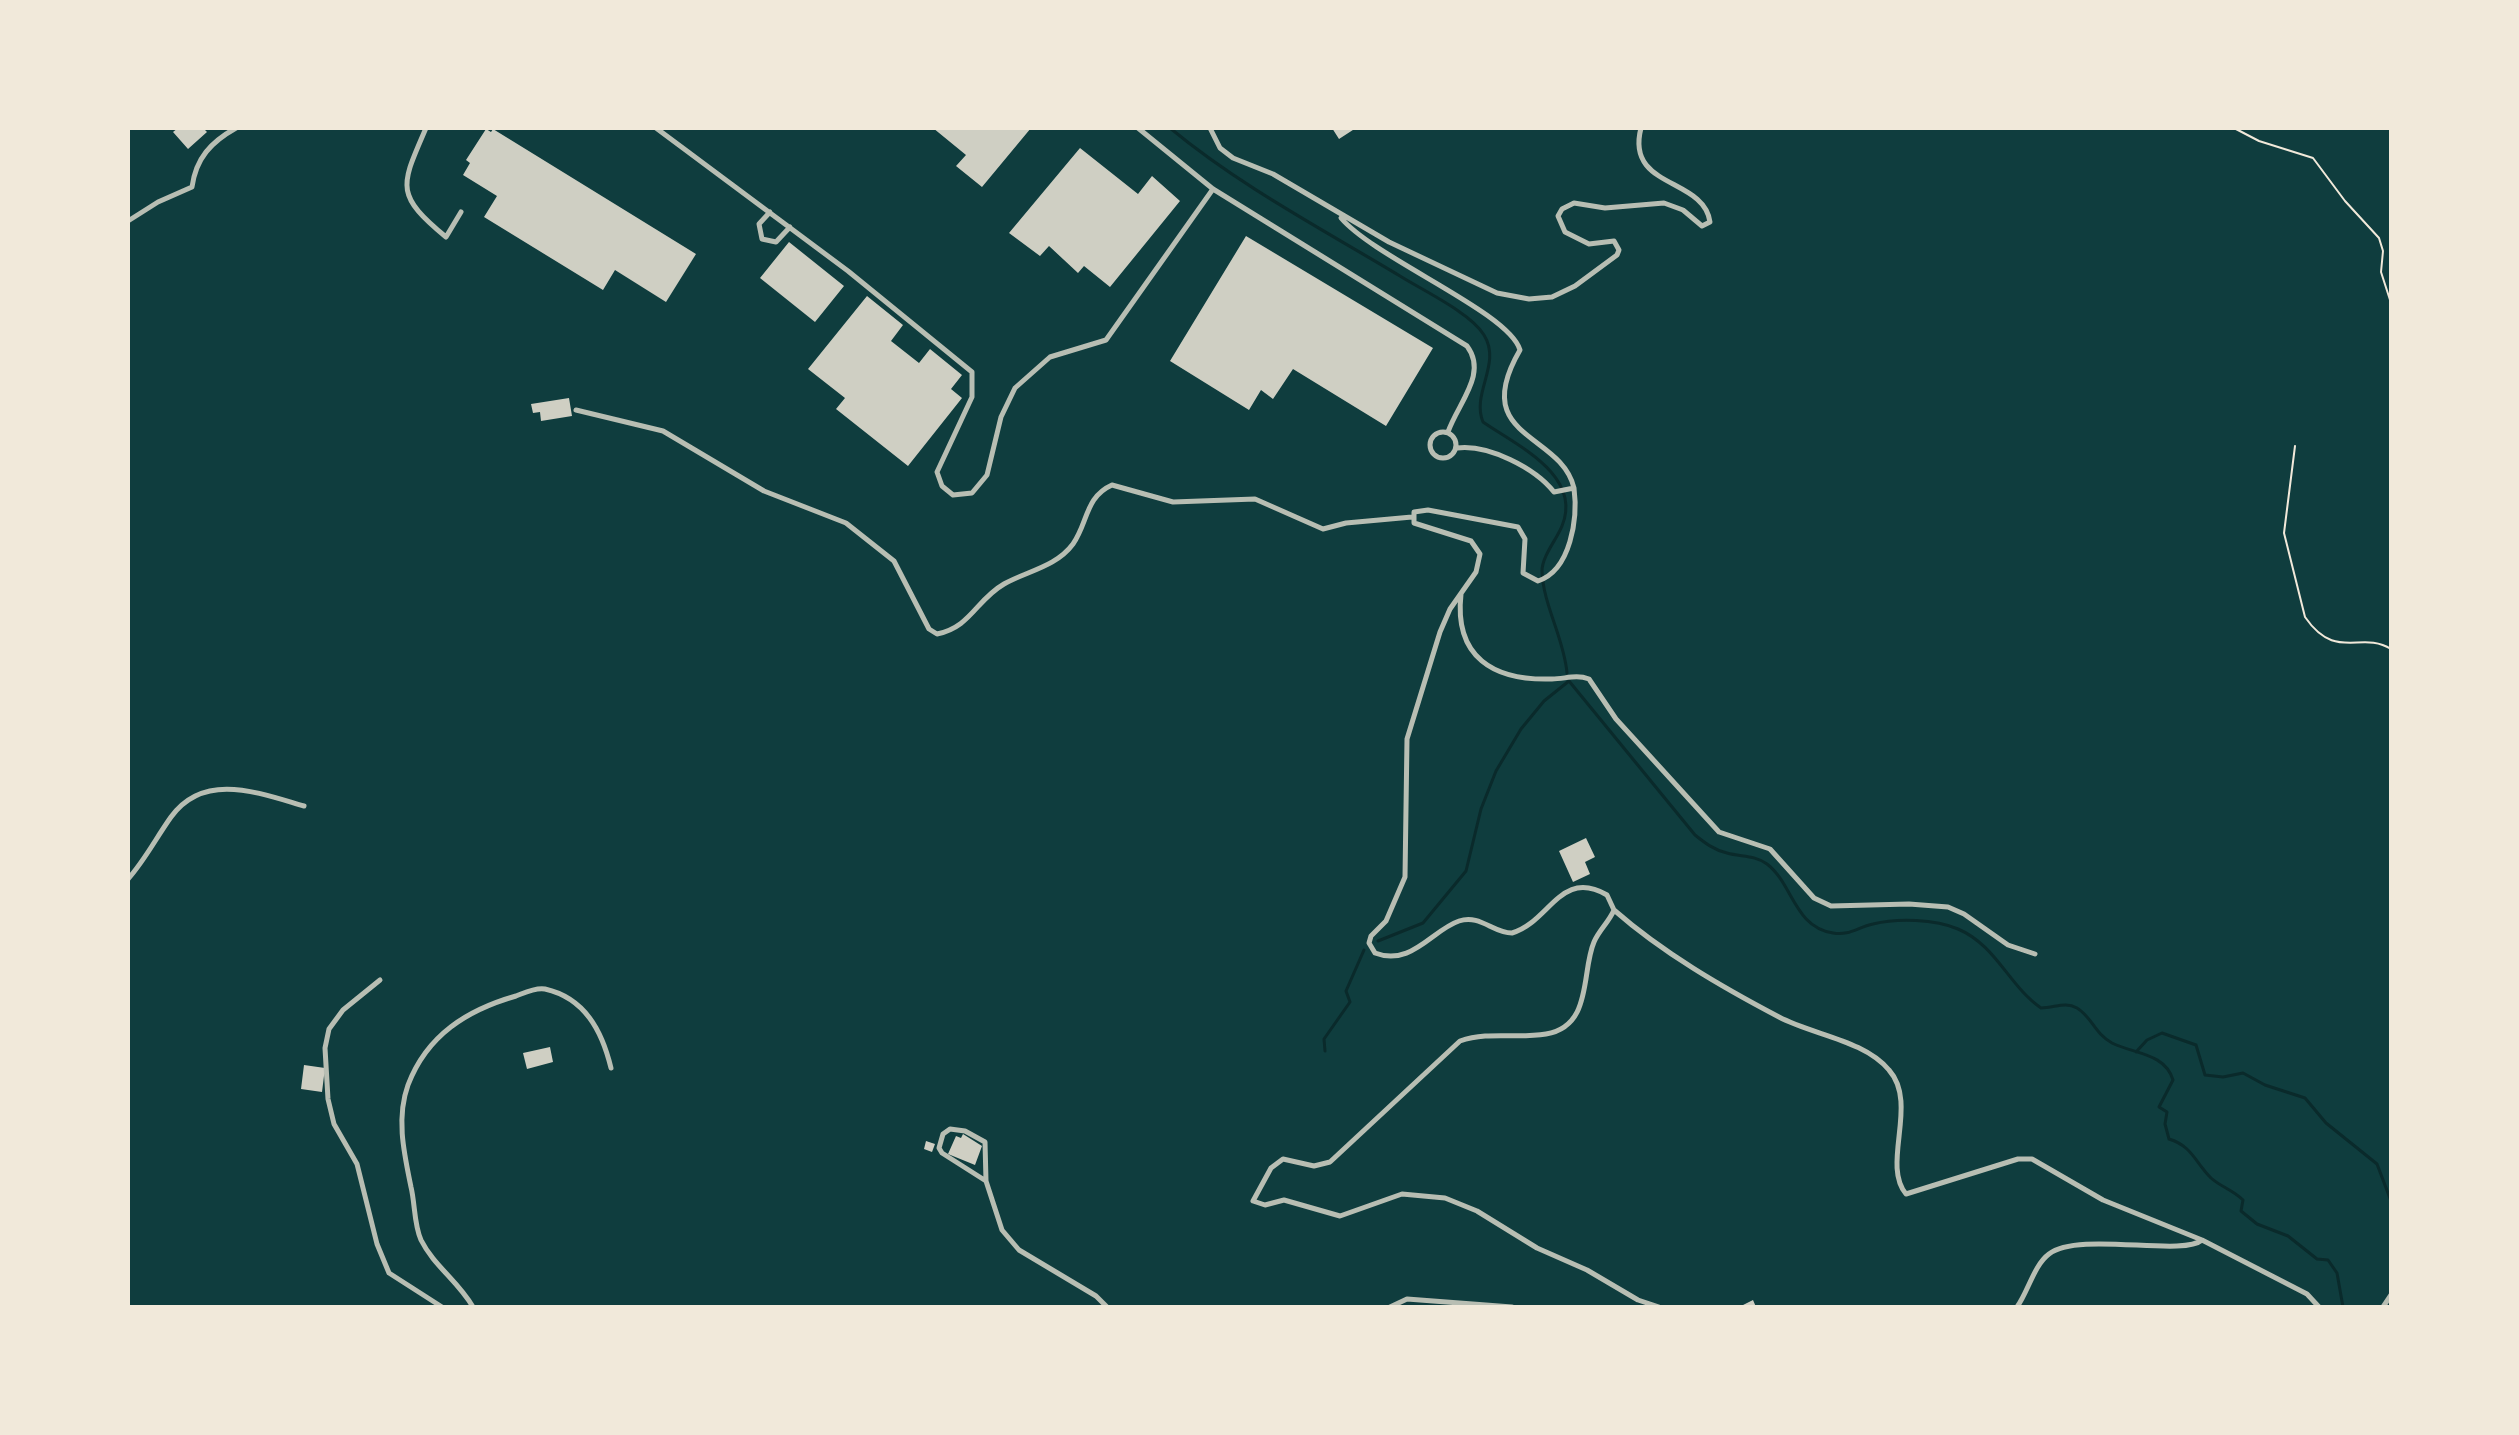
<!DOCTYPE html>
<style>
body{margin:0}
#map{position:relative;width:2519px;height:1435px;overflow:hidden;background:#0f3d3e;font-family:Merriweather,serif}
canvas{display:block}
.frame{position:absolute;inset:0;border:130px solid #f1e9da;pointer-events:none}
</style>
<div id="map">
<canvas width="2519" height="1435"></canvas>
<div class="frame"></div>
</div>
<script>
const context = document.querySelector('canvas').getContext('2d');
context.lineJoin = 'round';
function strokePath(path, color, width, dash) { context.strokeStyle = color; context.lineWidth = width; context.lineCap = dash ? 'butt' : 'round'; context.setLineDash(dash || []); context.stroke(path); }
function paint(path, color) { context.fillStyle = color; context.fill(path, 'evenodd'); }
strokePath(new Path2D(`
 M1170,128C1240,186 1322,229 1400,276C1422,290 1471,313 1484,335C1502,364 1471,393 1483,422C1516,445 1583,475 1562,526C1557,539 1542,556 1542,571C1543,605 1564,638 1567,673
 M1378,941L1423,923L1466,871L1481,809L1496,771L1521,729L1544,701L1569,681L1695,835C1705,843 1714,850 1727,853C1741,857 1755,855 1767,864C1793,884 1794,927 1833,933C1849,936 1858,927 1873,924C1897,918 1935,919 1958,929C1996,945 2009,986 2041,1008C2055,1008 2065,1001 2077,1008C2092,1017 2094,1033 2112,1043C2134,1054 2165,1053 2173,1080L2159,1107L2167,1112L2165,1124L2169,1139C2192,1146 2195,1162 2211,1178C2221,1187 2233,1190 2243,1200L2241,1211L2257,1224L2288,1236L2317,1259L2328,1260L2337,1273L2343,1307
 M1325,1051L1324,1039L1350,1002L1346,991L1364,950
 M2136,1052L2147,1040L2162,1033L2196,1045L2205,1075L2223,1077L2243,1073L2265,1085L2305,1098L2326,1123L2377,1164L2391,1201`), '#0a2a2b', 3);
paint(new Path2D(`
 M178,128H203L207,132L188,149L173,132Z
 M933,128H1031L982,187L956,166L966,155Z
 M1332,128H1356L1339,139Z
 M486,129L491,132L493,129L696,254L666,302L615,270L603,290L484,217L497,196L463,175L470,163L466,160Z
 M1080,148L1138,194L1152,176L1180,201L1110,287L1084,266L1078,273L1049,246L1040,256L1009,233Z
 M1246,236L1433,348L1386,426L1293,369L1273,399L1261,390L1249,410L1170,361Z
 M789,242L844,286L815,322L760,278Z
 M867,296L903,325L891,341L919,363L930,349L962,375L951,389L962,398L908,466L836,409L845,398L808,369Z
 M569,398L572,416L541,421L540,412L533,413L531,404Z
 M1586,838L1595,857L1585,862L1590,874L1573,882L1559,851Z
 M550,1047L553,1062L527,1069L523,1053Z
 M304,1065L325,1068L322,1092L301,1089Z
 M963,1134L982,1146L975,1165L948,1154L956,1136L961,1138Z
 M926,1141L935,1144L932,1152L924,1149Z
 M1753,1300L1756,1307H1739Z`), '#cfcfc3');
strokePath(new Path2D(`
 M2234,128L2259,141L2313,158L2345,201L2379,238L2383,251L2381,272L2391,303
 M2295,446L2284,533L2305,617C2336,662 2361,630 2391,649`), '#f1e9da', 2);
strokePath(new Path2D(`
 M426,128C401,186 394,194 446,237L461,212
 M656,128L848,271L972,372V397L937,472L942,486L953,495L972,493L987,475L1001,417L1015,388L1050,357L1106,340L1213,189
 M1138,128L1213,189L1467,346C1488,374 1458,403 1448,432
 M1210,128L1220,148L1233,158L1273,174L1389,242L1497,293L1529,299L1552,297L1575,286L1617,255L1619,250L1614,241L1589,244L1565,232L1558,216L1562,209L1574,203L1605,208L1664,203L1683,210L1702,226L1710,222C1704,177 1625,189 1641,128
 M770,212L759,224L762,239L776,242L790,227
 M1341,218C1376,259 1509,312 1520,350C1468,439 1561,432 1574,488
 M128,221L158,202L192,187C196,158 211,142 236,128
 M576,410L663,431L764,491L846,523L894,561L929,629L937,634C971,627 976,600 1004,584C1027,571 1056,567 1073,544C1088,523 1085,497 1112,485L1173,502L1255,499L1323,529L1346,523L1412,517
 M1430 445a13 13 0 1 1 26 0a13 13 0 1 1-26 0Z
 M1457,448C1488,444 1535,468 1554,492L1574,488C1578,518 1571,570 1538,581L1523,573L1525,539L1518,527L1428,510L1414,512V523L1471,541L1480,554L1476,572L1450,609L1440,632L1407,739L1405,877L1386,921L1371,936L1369,943L1375,953C1411,967 1432,930 1459,921C1480,914 1493,933 1512,933C1550,922 1560,868 1607,895L1614,910C1609,922 1599,930 1594,942C1581,972 1593,1026 1546,1034C1517,1039 1489,1031 1460,1041L1330,1162L1314,1166L1283,1159L1271,1168L1253,1201L1265,1205L1284,1200L1340,1216L1402,1194L1445,1198L1477,1211L1537,1248L1587,1270L1638,1300L1659,1307
 M1461,594C1454,657 1493,681 1552,679C1565,679 1576,674 1589,679L1616,719L1719,832L1770,849L1814,898L1831,906L1909,904L1948,907L1964,914L2008,945L2035,954
 M128,879C145,860 156,838 171,817C204,771 259,793 304,806
 M1614,910C1663,953 1722,987 1779,1017C1813,1035 1864,1040 1889,1070C1919,1104 1881,1164 1906,1194L2018,1159H2032L2103,1200L2202,1240C2182,1257 2079,1231 2049,1254C2034,1265 2028,1292 2017,1307
 M380,980L343,1010L329,1029L325,1048L328,1099L334,1124L357,1164L377,1244L389,1273L442,1307
 M986,1181L942,1153L939,1148L943,1134L950,1129L965,1131L985,1142L986,1181L1002,1230L1019,1250L1096,1296L1107,1307
 M2202,1240L2307,1294L2319,1307
 M473,1307C458,1281 434,1266 421,1240C414,1225 415,1203 411,1187C404,1153 396,1118 408,1085C427,1035 467,1010 516,996C524,993 536,987 545,989C585,998 602,1031 611,1068
 M1390,1307L1407,1299L1512,1307
 M2383,1307L2391,1295`), '#b8beb3', 5);
</script>
